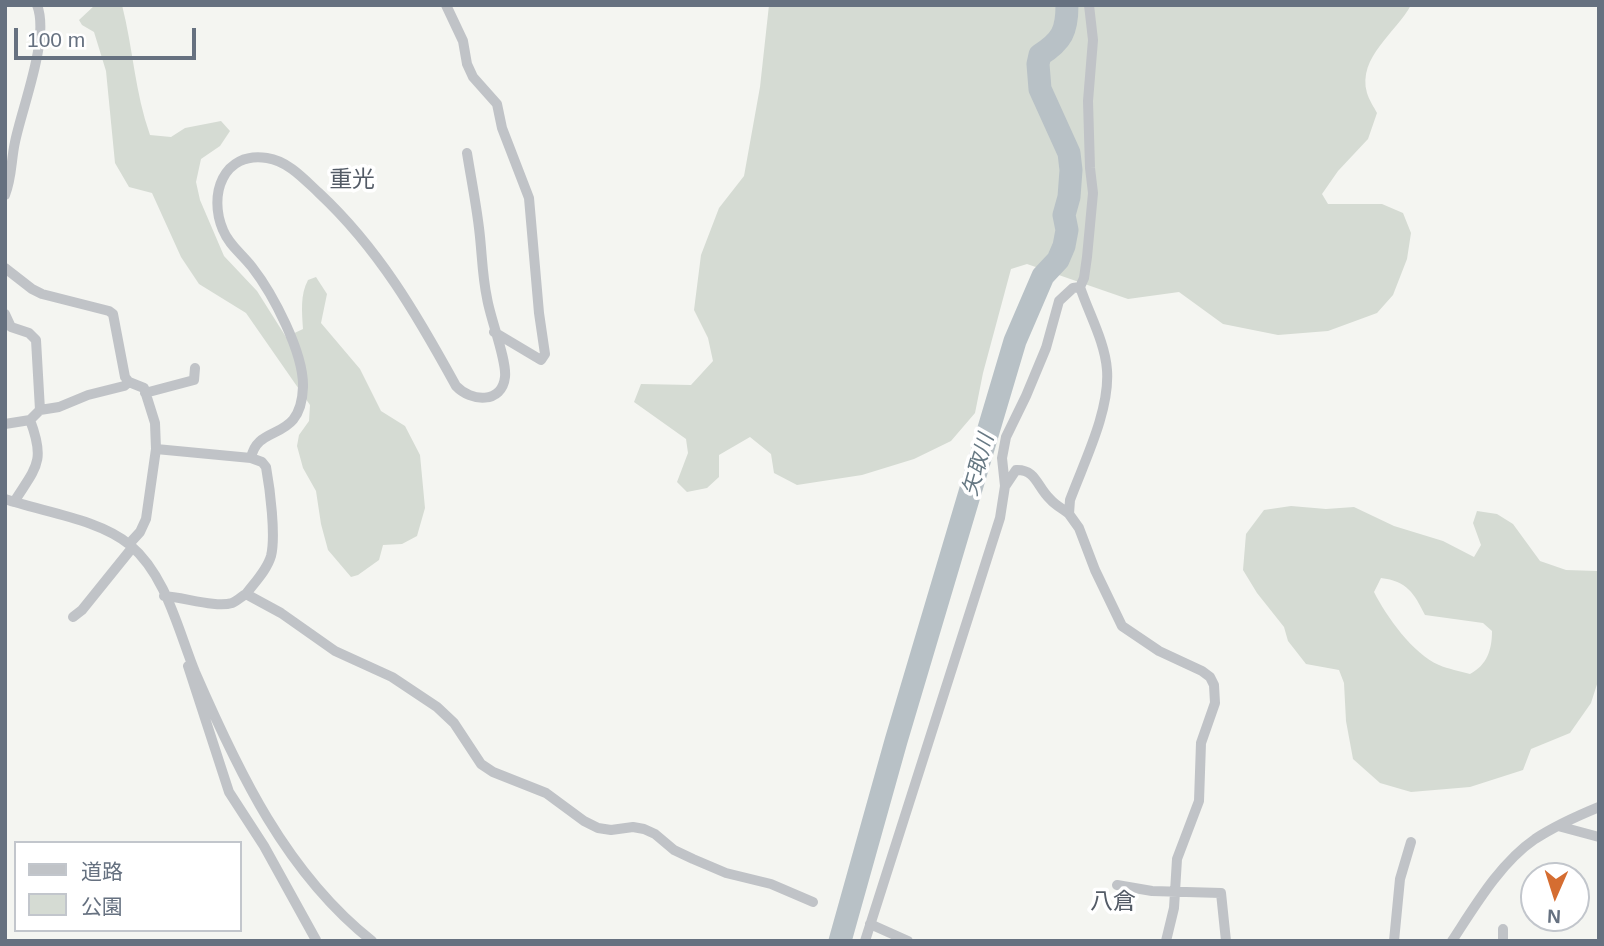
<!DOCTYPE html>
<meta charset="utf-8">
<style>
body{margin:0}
#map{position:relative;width:1604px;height:946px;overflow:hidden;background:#f4f5f1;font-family:Arial,"Noto Sans JP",sans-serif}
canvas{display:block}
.frame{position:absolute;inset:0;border:7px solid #667180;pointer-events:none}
.legend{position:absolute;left:14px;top:841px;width:228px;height:91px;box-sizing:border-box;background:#fff;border:2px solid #c2c6cc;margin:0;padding:9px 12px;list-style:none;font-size:21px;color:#667180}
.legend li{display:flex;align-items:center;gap:14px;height:35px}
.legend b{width:35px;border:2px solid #c2c6cc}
.north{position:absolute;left:1520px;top:862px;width:70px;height:70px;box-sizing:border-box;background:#fff;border:2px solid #c2c6cc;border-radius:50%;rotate:183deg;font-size:19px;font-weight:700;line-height:28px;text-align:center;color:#667180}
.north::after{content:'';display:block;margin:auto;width:24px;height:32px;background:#d56d31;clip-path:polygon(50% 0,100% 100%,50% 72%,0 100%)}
.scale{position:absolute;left:14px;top:28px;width:182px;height:32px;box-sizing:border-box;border:4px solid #667180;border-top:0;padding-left:9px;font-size:21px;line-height:24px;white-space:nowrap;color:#667180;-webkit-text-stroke:5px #fff;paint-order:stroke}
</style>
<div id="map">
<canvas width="1604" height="946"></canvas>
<div class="frame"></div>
<ul class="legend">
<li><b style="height:9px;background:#c0c3c7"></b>道路</li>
<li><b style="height:19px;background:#d5dbd3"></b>公園</li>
</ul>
<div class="north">N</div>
<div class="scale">100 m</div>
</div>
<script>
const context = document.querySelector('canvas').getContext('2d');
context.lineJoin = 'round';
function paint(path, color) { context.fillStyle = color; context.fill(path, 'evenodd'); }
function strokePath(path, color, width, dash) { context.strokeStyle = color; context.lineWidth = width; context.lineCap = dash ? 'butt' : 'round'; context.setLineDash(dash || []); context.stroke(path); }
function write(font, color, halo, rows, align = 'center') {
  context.font = font + ' Arial,"Noto Sans JP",sans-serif'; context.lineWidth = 7; context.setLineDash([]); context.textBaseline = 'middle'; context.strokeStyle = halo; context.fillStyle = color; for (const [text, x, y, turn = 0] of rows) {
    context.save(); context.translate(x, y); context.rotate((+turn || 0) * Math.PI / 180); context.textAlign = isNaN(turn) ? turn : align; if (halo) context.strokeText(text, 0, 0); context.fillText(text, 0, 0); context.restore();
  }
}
paint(new Path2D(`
 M95,5H122C133,48 135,93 150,135L171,137L185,128L221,121L230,131L220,146L201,159L196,182L200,200L224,256L257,291L286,337L303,329C302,312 300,295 308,280L316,277L327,294L321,323L360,369L381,411L405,426L420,455L425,508L417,536L402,544L383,545L379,560L358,575L351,577L328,550L321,524L316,491L303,468L297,446L299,435L309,421L310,405L246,313L199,284L181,257L152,193L129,187L115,163L106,71L94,32L82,25L79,20Z
 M769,5H1411C1397,32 1357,57 1367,93C1369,100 1374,107 1377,113L1368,139L1338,171L1322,194L1328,204H1382L1403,213L1411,233L1407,259L1393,295L1377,313L1328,331L1278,335L1223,324L1179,292L1128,299L1027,264L1011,269L983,373L975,413L951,441L914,459L862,475L797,485L774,473L771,454L750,437L719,455V477L707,488L687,492L677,482L688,453L686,439L634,402L641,384L691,385L713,361L708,338L694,310L701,255L719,208L744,176L760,87Z
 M1291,506L1326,509L1354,507L1394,526L1443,541L1474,557L1481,545L1473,523L1477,511L1497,514L1513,524L1540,561L1566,570L1597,571L1599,574V678L1591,703L1570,733L1531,749L1523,770L1470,787L1411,792L1380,783L1353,759L1346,721L1344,683L1339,670L1306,664L1288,641L1284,627L1257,593L1243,570L1246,534L1264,510ZM1381,578C1407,581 1414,593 1425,615L1483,623L1492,631C1492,650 1487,665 1470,674C1460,671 1448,669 1439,665C1413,654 1386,616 1374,592Z`), '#d5dbd3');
strokePath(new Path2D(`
 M840,941L896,741L1015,341L1043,276L1058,260L1064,246L1067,230L1064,215L1069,197L1071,170L1069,153L1040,89L1038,64L1040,55C1062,41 1067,31 1067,5`), '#b8c1c6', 23);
strokePath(new Path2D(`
 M446,5L463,41L467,64L473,77L497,104L502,128L529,198L539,313L545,354L541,360L494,332
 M5,195C12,178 11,160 15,142C22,107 50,38 37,5
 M5,268L32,289L42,294L109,311L113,314L125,377L129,382L144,388L155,423L156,449L146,519L140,532L129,544
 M1080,287L1084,278L1087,257L1093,193L1090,168L1088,101L1093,40L1089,5
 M5,314L11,327L29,333L36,340L40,410
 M145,393L194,380L195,368
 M5,424L30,420L40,410L59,407L88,395L124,386L129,382
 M156,449L251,458C258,422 301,444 303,387C304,353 273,294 252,267C242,254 229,245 223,230C208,195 223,151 267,158C288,161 304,179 319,193C379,249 417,315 456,386C471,402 502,404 505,377C507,360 490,318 487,298C482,275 482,251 479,228C476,203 471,178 467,153
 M251,458L262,462L266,467C270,489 276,536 271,556C267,570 255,582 246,594L281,613L335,651L392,677L437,707L454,723L481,764L493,772L546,793L584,821L598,828L611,830L633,827L644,829L655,834L674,850L693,859L726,873L771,884L813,902
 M1006,485L1016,470C1036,469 1037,487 1050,499C1055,505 1063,509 1069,514
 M5,499C43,512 99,519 130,545C166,575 178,630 195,672C238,771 286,873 372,941
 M14,502C36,467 46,462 30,420
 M164,596C183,597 216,608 232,603C237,601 242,596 246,594
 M73,617L82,610L132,548
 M188,666L229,792L264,846L316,940
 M1558,826L1599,837
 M1117,885L1152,891L1221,893L1226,941
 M870,924L908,941
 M865,941L1000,518L1005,486L1002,458L1006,437L1026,396L1046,348L1059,301L1073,288L1080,287C1089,314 1105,342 1107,370C1110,411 1084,462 1070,500L1069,514L1079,528L1095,570L1122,626L1159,651L1202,671L1210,677L1214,685L1215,703L1201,743L1199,801L1177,859L1174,908L1166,941
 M1394,941L1400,879L1411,842
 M1452,941C1475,906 1500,863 1535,839C1555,826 1577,816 1599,807
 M1503,941V929`), '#c0c3c7', 10);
write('italic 21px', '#677984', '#fff', [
 ["矢取川",979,465,-74]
]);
write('23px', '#535b66', '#fff', [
 ["重光",352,181],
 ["八倉",1113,903]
]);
</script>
